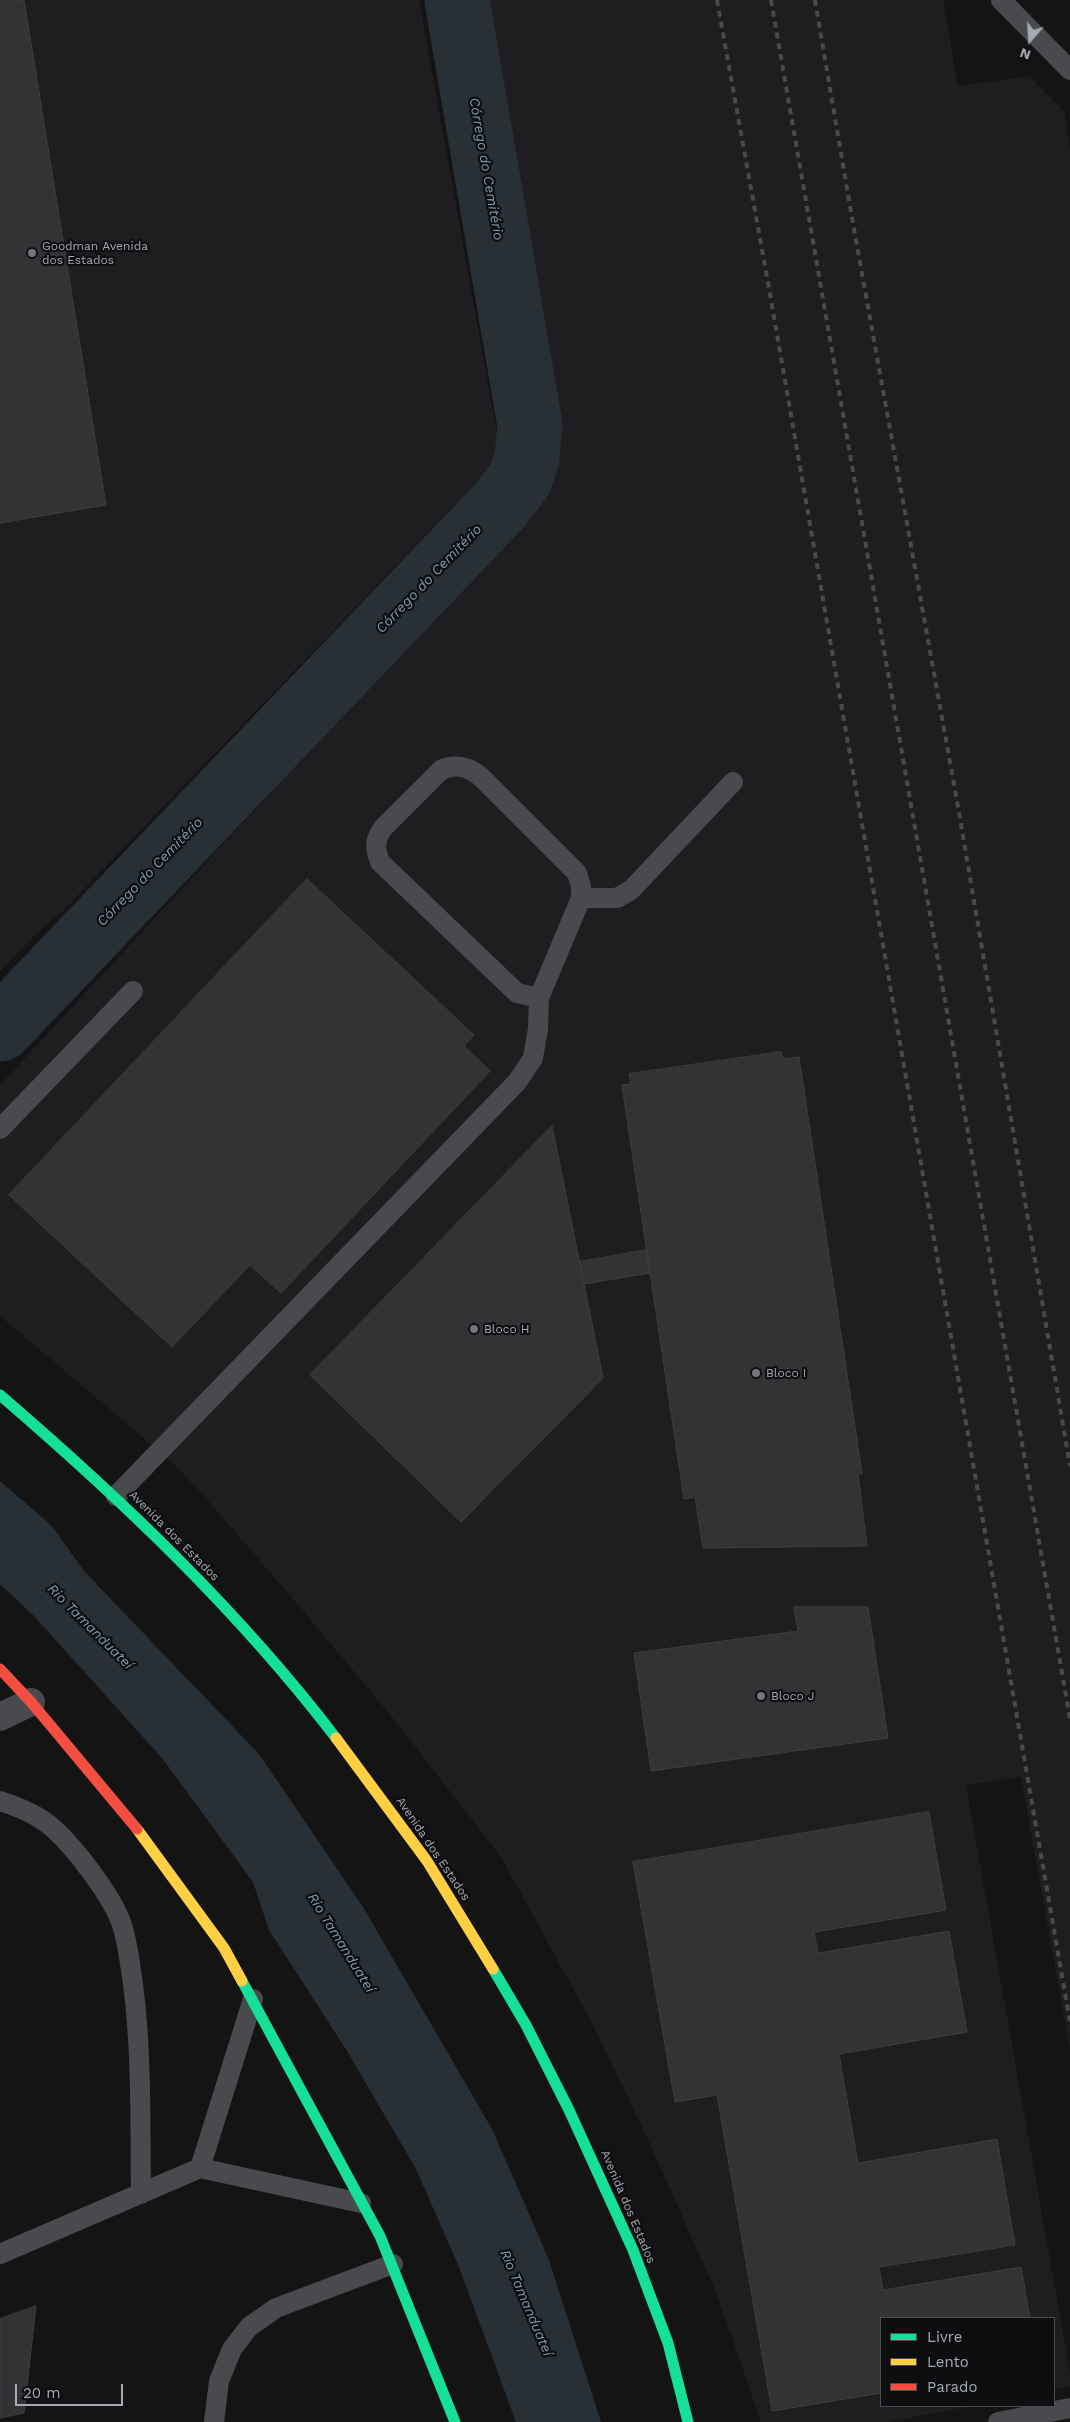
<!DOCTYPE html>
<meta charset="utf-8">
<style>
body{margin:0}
#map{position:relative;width:1070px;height:2422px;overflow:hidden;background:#141414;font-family:"Work Sans",sans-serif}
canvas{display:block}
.legend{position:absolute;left:880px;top:2317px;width:175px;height:90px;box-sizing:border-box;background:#0e0e10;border:1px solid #4a4d52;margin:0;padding:6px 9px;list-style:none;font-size:15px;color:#a5abb5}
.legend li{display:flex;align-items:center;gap:10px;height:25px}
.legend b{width:25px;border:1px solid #4a4d52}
.north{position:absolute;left:1005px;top:15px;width:50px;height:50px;-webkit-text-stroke:4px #0e0e10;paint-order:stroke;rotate:199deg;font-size:14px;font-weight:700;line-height:20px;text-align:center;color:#a5abb5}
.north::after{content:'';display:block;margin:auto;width:18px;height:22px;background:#a5abb5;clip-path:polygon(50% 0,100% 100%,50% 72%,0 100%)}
.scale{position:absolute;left:15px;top:2384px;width:108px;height:22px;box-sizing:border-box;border:2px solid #a5abb5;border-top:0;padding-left:6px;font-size:15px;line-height:18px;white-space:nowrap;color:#a5abb5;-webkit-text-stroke:4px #0e0e10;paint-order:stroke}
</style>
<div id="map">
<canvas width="1070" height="2422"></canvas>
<ul class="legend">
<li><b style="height:6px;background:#16e098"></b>Livre</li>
<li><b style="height:6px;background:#ffcf43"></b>Lento</li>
<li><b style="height:6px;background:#f24e42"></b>Parado</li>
</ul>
<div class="north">N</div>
<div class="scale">20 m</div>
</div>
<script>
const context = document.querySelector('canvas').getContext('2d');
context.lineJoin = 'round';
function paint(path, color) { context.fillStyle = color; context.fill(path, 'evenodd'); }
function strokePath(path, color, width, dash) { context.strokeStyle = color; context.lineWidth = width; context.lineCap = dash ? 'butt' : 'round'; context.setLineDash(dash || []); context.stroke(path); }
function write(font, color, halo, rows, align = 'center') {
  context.font = font + ' "Work Sans",sans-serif'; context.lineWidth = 4.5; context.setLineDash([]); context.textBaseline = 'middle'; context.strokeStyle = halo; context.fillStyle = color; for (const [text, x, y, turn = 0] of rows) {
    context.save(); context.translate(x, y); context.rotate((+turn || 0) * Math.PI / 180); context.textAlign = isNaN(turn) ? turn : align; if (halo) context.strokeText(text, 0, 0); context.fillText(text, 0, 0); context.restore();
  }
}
paint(new Path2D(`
 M0,0H419L499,445L492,466L65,909L33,937L0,971Z
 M487,0H943L958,86L1029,76L1065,112L1070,151V2050L1021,1777L966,1785L1070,2372V2386L1054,2389V2318H881V2406H970L888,2422H761L717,2295L650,2144L593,2025L501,1857L392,1717L300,1607L209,1502L175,1465L0,1316V1085L529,514L549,485L554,437L549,343Z`), '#1e1e20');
paint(new Path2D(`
 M0,1481L52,1526L84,1571L259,1754L363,1907L492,2129L549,2260L601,2422H516L459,2267L416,2169L347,2051L269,1930L253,1882L162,1758L35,1617L0,1584Z`), '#283035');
strokePath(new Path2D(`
 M0,1029L500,505L520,479L527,458L530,425L457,0`), '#283035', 65);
const building = new Path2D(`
 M0,0H24L106,505L0,523Z
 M307,879L474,1035L464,1046L490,1071L281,1293L250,1265L172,1347L9,1195Z
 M781,1052L783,1059L799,1057L862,1473L858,1474L867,1546L703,1548L695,1497L684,1499L622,1085L631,1084L629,1074Z
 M552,1126L603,1378L461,1522L310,1375Z
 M646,1250L650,1273L584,1284L580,1262Z
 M794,1607H868L888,1738L651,1771L634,1653L798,1631Z
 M929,1812L946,1910L814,1932L818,1953L949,1931L967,2032L839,2054L858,2163L997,2139L1015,2245L879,2267L883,2290L1021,2267L1030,2318H881V2393L772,2411L717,2095L675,2102L633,1862Z
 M36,2306L24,2413L0,2418V2319Z`);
paint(building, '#333335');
strokePath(building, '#3c3e40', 1);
strokePath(new Path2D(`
 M1001,0L1070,70
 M581,898H617L631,890L733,782
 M0,1129L133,991
 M116,1496L517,1082L533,1058L538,1029L539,998L581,898V886L577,873L481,777C469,767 457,763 441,770L383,828C374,840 375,849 380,862L517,993L539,998
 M0,1801C19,1807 39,1815 54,1829C75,1848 113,1897 122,1925C128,1944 130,1964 133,1984C142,2053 140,2124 141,2194
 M200,2168L253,1999
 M0,2254L200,2168L361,2203
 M214,2422L219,2381L232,2349L249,2327L276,2308L393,2264
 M998,2422L1070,2408`), '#484a4d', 20);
strokePath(new Path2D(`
 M0,1717L31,1702`), '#484a4d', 28);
strokePath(new Path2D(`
 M0,1395C122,1500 238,1610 336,1738
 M493,1969L526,2025L569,2110L633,2250L668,2343L688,2422
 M242,1981L380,2236L455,2422`), '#16e098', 11);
strokePath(new Path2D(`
 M336,1738L427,1861L493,1969
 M137,1829L224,1948L242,1981`), '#ffcf43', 11);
strokePath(new Path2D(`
 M0,1669L31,1702L137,1829`), '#f24e42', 11);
strokePath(new Path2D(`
 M717,0L770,294L1070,2022
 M771,0L1070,1719
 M815,0L852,218L957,801L1070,1466`), '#484a4c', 4, [6, 5]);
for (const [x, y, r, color] of [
 [32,253,5,"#72767d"],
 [474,1329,5,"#72767d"],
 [756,1373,5,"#72767d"],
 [761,1696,5,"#72767d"]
]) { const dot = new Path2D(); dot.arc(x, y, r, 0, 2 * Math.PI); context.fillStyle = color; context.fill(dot); strokePath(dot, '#0e0e10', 2); }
write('12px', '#a5abb5', '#0e0e10', [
 ["Goodman Avenida",42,246],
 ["dos Estados",42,260],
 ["Bloco H",484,1329],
 ["Bloco I",766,1373],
 ["Bloco J",771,1696]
], 'left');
write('12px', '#a5abb5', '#0e0e10', [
 ["Avenida dos Estados",174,1536,45],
 ["Avenida dos Estados",433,1849,56],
 ["Avenida dos Estados",628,2207,67]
]);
write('italic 14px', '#7d9caf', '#0e0e10', [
 ["Córrego do Cemitério",486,169,80],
 ["Córrego do Cemitério",429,579,-46],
 ["Córrego do Cemitério",150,872,-46],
 ["Rio Tamanduateí",90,1627,45],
 ["Rio Tamanduateí",341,1943,58],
 ["Rio Tamanduateí",526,2303,67]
]);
</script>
